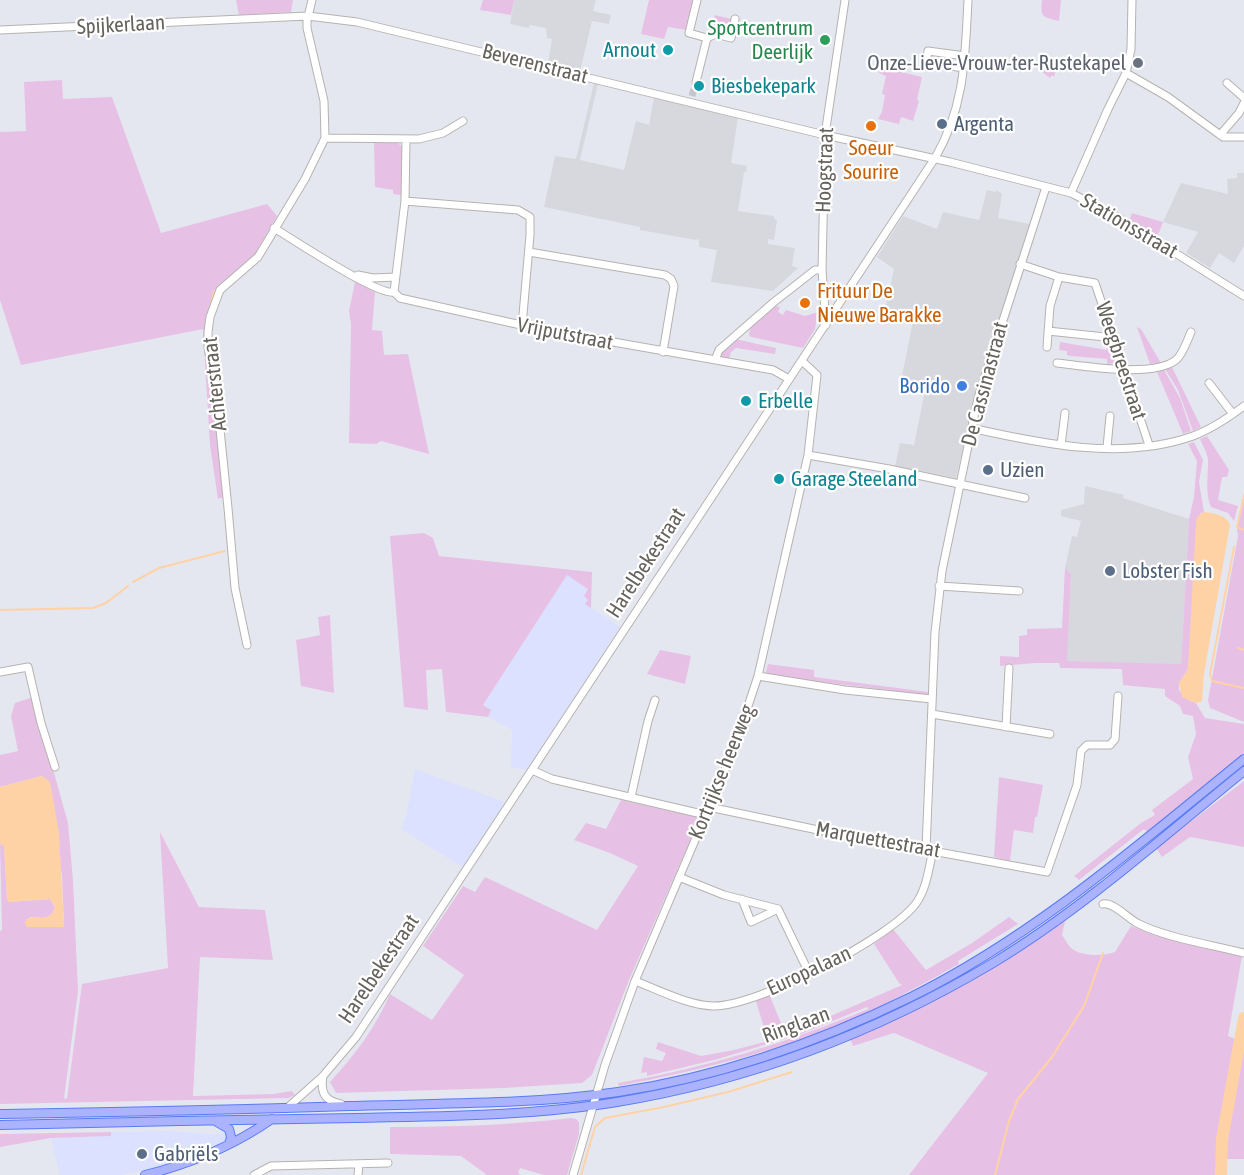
<!DOCTYPE html>
<meta charset="utf-8">
<style>
body{margin:0}
canvas{display:block;background:#e5e7f0}
</style>
<canvas width="1244" height="1175"></canvas>
<script>
const context = document.querySelector('canvas').getContext('2d');
context.lineJoin = 'round';
function paint(path, color) { context.fillStyle = color; context.fill(path, 'evenodd'); }
function strokePath(path, color, width, dash) { context.strokeStyle = color; context.lineWidth = width; context.lineCap = dash ? 'butt' : 'round'; context.setLineDash(dash || []); context.stroke(path); }
function write(font, color, halo, rows, align = 'center') {
  context.font = font + ' "Asap Condensed",sans-serif'; context.lineWidth = 4.5; context.setLineDash([]); context.textBaseline = 'middle'; context.strokeStyle = halo; context.fillStyle = color; for (const [text, x, y, turn = 0] of rows) {
    context.save(); context.translate(x, y); context.rotate((+turn || 0) * Math.PI / 180); context.textAlign = isNaN(turn) ? turn : align; if (halo) context.strokeText(text, 0, 0); context.fillText(text, 0, 0); context.restore();
  }
}
paint(new Path2D(`
 M567,575L589,589L588,600L586,604L620,627L527,770L511,767L512,730L488,717L490,710L483,705Z
 M415,769L507,803L464,868L401,829L406,816Z
 M169,1131L212,1134L227,1133L228,1138L226,1142L193,1157L167,1165L122,1175H60L51,1138L111,1136V1132Z`), '#dbe1fe');
paint(new Path2D(`
 M514,0H596L593,11L611,15L609,24L592,21L580,71L548,63L552,39L547,38L546,28L530,25L529,28L510,24Z
 M594,83L598,84L580,160L624,170L636,121L649,125L654,97L738,117L731,163L747,166L746,172H744L738,211L774,216V219L777,220L774,240L768,239V244L795,248L792,266L798,268L773,291L711,282L717,250L699,247V239L696,240L640,230V227L544,207L555,156L576,159Z
 M1237,173H1244V246L1234,263L1219,253L1210,268L1186,253L1198,232L1163,222L1181,183L1228,194L1227,179L1237,178Z
 M987,190L996,192V190L1002,194L998,218L1030,224L975,397L956,478L895,466L900,443L914,445L926,386L901,381L914,316L885,310L894,269L877,257L903,216L937,229L943,212L979,220Z
 M1085,486L1124,495L1123,498L1189,519L1181,665L1066,661L1071,574L1065,568L1072,536L1077,537L1081,521L1061,516V510L1084,504Z`), '#d7d8de');
paint(new Path2D(`
 M236,0H293L291,12L239,15Z
 M483,0H514L511,15L480,10Z
 M649,0H693L686,30L668,27L664,39L641,34Z
 M1042,0H1061L1059,21C1043,17 1040,18 1042,0Z
 M715,15L731,19L728,34L711,31Z
 M1043,60L1057,66L1054,77L1052,75L1050,78L1037,68L1038,61L1042,62Z
 M880,67L922,77L917,100L919,101L913,121L901,117L899,124L878,119L882,112L885,95L882,94L886,76L879,73Z
 M62,80L63,99L112,97L161,233L267,204L277,216L255,254L219,288L213,298L206,328L224,497L218,499L210,445L203,329L21,365L0,300V132L26,131L24,82Z
 M396,141L403,148L401,195L393,194V190L375,187L374,143Z
 M1132,213L1163,222L1157,238L1130,219Z
 M355,282L375,292L372,330L382,331L384,355L408,354L429,454L381,441L376,444L349,443L351,325L349,311Z
 M776,306L780,307L778,312L783,315L786,310L805,316L818,312L815,329L803,348L751,337L749,335C750,322 766,313 776,306Z
 M1137,327L1141,329L1161,363L1150,364Z
 M735,339L776,348L775,354L736,348L731,352L729,359L719,357L720,352Z
 M1108,340L1111,341L1117,357L1115,363L1107,364V359L1071,356L1067,355V351L1059,350L1060,342L1107,350Z
 M1172,367L1201,427L1193,431L1178,390L1165,369Z
 M1164,370L1180,398L1191,431L1183,434L1181,429L1157,372Z
 M1207,436L1229,470L1227,477H1222L1218,500L1238,506L1234,521L1228,513L1211,507C1205,494 1208,477 1208,463C1209,456 1203,446 1200,439Z
 M1194,442L1203,460L1199,482L1204,512L1200,514L1188,669L1179,683V690L1188,700L1196,703L1205,718L1244,724V753L1147,832L1144,829L1079,880L1074,876L1141,823L1155,815L1152,810L1193,779L1188,757L1196,734L1193,716L1183,714L1180,706L1165,696V689L1123,685L1122,669L1060,668L1059,663H1036L1000,666V656L1019,657V636L1027,635V629L1062,628L1065,568L1071,574L1067,661L1181,664L1189,519L1194,497L1197,461L1188,444Z
 M1244,500V722L1210,708L1208,700L1238,536L1237,529Z
 M424,533L433,538L439,556L592,572L591,608L585,604L588,600L584,596L588,589L567,575L483,705L491,710L488,717L446,712L442,669L426,670L428,710L404,707L390,536Z
 M330,615L334,693L301,686L296,640L320,635L318,617Z
 M660,650L691,656L685,684L647,674Z
 M768,664L814,670V677L928,692V695L765,675Z
 M33,697L68,823L73,880L78,991L64,1099L67,1098L82,984L168,968L160,832L199,907L265,910L273,960L200,957L193,1096L273,1094L292,1091L295,1095L289,1098L0,1104V931L2,930L0,844L4,845L7,899L9,902L50,899L55,907C51,921 42,918 30,917L27,927H64L62,875L42,776L0,787V755L18,751L11,716L15,703Z
 M999,777L1043,785L1037,817H1035L1033,833L1014,830L1010,861L994,857Z
 M1244,781V847L1190,837L1162,857L1156,848Z
 M621,800L700,818L629,980L592,1075L582,1083L504,1088L336,1093L330,1082C354,1056 376,1027 390,994L432,1020L464,975L423,946L463,886L475,892L485,877L597,930L638,866L610,853L574,840L586,823L606,829Z
 M1009,917L1018,924L958,961L959,964C930,980 900,997 870,1011C790,1049 705,1069 619,1086L618,1083C706,1068 786,1043 868,1009L867,1007L791,1038L789,1034L902,985L899,983L874,944L893,929L926,970L972,943Z
 M1066,917L1062,935C1065,939 1068,945 1071,948C1082,957 1103,956 1115,952L1131,926L1156,936L1242,956L1228,1036L1235,1039L1218,1139L1217,1175H909L988,1073L894,1033L853,1046L850,1039L864,1033Z
 M770,996L787,1038L718,1059L647,1076V1072L641,1073L644,1057L662,1061L666,1053L656,1049L658,1042L701,1056L734,1050L768,1041L756,1001Z
 M1244,1032V1159H1225Z
 M571,1118L576,1119L579,1122V1134L567,1175H544L520,1168L518,1173L521,1175H487L461,1156L390,1154V1127C451,1127 511,1125 571,1118Z
 M111,1132V1136L51,1138L0,1147V1134Z`), '#e7c1e5');
paint(new Path2D(`
 M1204,512C1214,513 1227,515 1230,525L1204,674L1202,701L1196,703L1182,697L1179,683L1188,669L1196,522L1197,517Z
 M42,776L50,782L59,833L64,927H27L25,924L26,919C37,913 50,925 55,907L50,899L9,902L7,899L4,846L0,844V787Z`), '#ffd2a6');
strokePath(new Path2D(`
 M209,312L214,291
 M1244,495L1237,527L1244,530
 M1234,547L1210,674L1212,681L1244,688
 M133,582L159,568L225,551
 M0,610L93,608L106,603L128,586
 M1238,648L1244,650
 M581,1175L595,1127L605,1118L664,1107L728,1092L792,1072
 M995,1175L1009,1121L1018,1099L1052,1057L1084,1006L1103,953`), '#ffd2a6', 2);
strokePath(new Path2D(`
 M1221,1175L1222,1139L1244,1018`), '#ffd2a6', 12);
strokePath(new Path2D(`
 M692,96L696,82`), '#c5c6cb', 7, [7, 3.5]);
const minor = new Path2D(`
 M697,0L689,33L707,38
 M0,30L308,16L357,22L825,135L950,162L1071,193L1116,216L1244,296
 M964,68L926,62L928,51L965,56
 M1126,73L1168,97L1223,137H1244
 M696,82L707,38L716,34L731,38L735,19
 M1227,83L1244,98
 M1220,135L1239,113L1244,103
 M325,138L419,139L443,133L463,121
 M1071,193L1108,109L1126,73L1131,49L1132,0
 M405,201L518,210L530,217V235L522,326
 M274,228C294,240 378,296 394,292L400,298L539,329L773,370L789,379
 M529,252L665,275L671,279L674,286L663,352
 M1020,264L1059,277L1095,283L1149,445
 M358,275L373,278L395,277
 M394,292L405,201L406,139
 M826,325L822,270L825,135L845,0
 M1048,331L1105,337L1112,335
 M1047,347L1050,306L1059,277
 M715,360L719,350L774,302L815,270H822
 M1057,363C1084,366 1153,378 1176,360C1183,354 1187,341 1191,332
 M1209,383L1233,414
 M971,428C1042,444 1123,461 1193,436C1212,429 1228,418 1244,406
 M1061,445L1065,413
 M1107,447L1110,416
 M808,455L889,469L1025,498
 M939,586L1019,591
 M247,645L235,588L228,508L217,400L208,347V332L210,317L220,290L258,257L305,179L325,138L324,101L307,28V21L312,0
 M0,672L28,667L41,723L55,767
 M758,676L845,690L932,699
 M932,714L1050,734
 M1006,727L1009,668
 M532,770L552,779L706,815
 M631,797L648,721L655,700
 M709,807L818,830L1047,872L1077,785L1081,751L1087,745H1110L1115,739L1118,696
 M926,849L935,632L942,571L978,398L1046,187
 M679,877L724,895L778,909L809,973
 M742,899L751,922L778,909
 M1103,904C1114,902 1128,919 1139,924C1167,938 1213,945 1244,953
 M635,981C659,990 687,1005 713,1006C756,1007 892,938 917,902C927,887 929,867 933,850
 M323,1076C320,1093 325,1101 341,1104
 M287,1108L323,1076L356,1037L935,158C965,107 965,58 968,0
 M254,1175L271,1166L388,1163
 M358,1175L359,1164
 M573,1175L605,1065L635,981L733,751L758,676L808,455L817,375L802,361`);
const major = new Path2D(`
 M0,1114C116,1112 233,1110 349,1106C439,1103 529,1105 618,1092C719,1077 819,1042 911,997C1034,936 1138,845 1244,759
 M217,1122L229,1129L231,1137L229,1144
 M0,1125C119,1122 237,1120 356,1118C443,1116 531,1116 617,1102C751,1080 877,1032 993,963C1081,910 1164,836 1244,771
 M145,1175C190,1164 233,1146 272,1119`);
strokePath(minor, '#b5b3ae', 9);
strokePath(major, '#597bf4', 10);
strokePath(minor, '#fff', 7);
strokePath(major, '#abb3ff', 8);
for (const [x, y, r, color] of [
 [825,40,6,"#2e9e5b"],
 [668,50,6,"#0f9aa8"],
 [1138,63,6,"#6b7280"],
 [699,86,6,"#0f9aa8"],
 [942,124,6,"#5c6f8a"],
 [871,126,6,"#e8710a"],
 [805,303,6,"#e8710a"],
 [962,386,6,"#3f7fe0"],
 [746,401,6,"#0f9aa8"],
 [988,470,6,"#5c6f8a"],
 [779,479,6,"#0f9aa8"],
 [1110,571,6,"#5c6f8a"],
 [142,1154,6,"#5c6f8a"]
]) { const dot = new Path2D(); dot.arc(x, y, r, 0, 2 * Math.PI); context.fillStyle = color; context.fill(dot); strokePath(dot, '#fff', 2); }
write('21px', '#66625d', '#fff', [
 ["Spijkerlaan",121,25,-3],
 ["Beverenstraat",535,64,14],
 ["Hoogstraat",825,170,-88],
 ["Stationsstraat",1129,226,30],
 ["Vrijputstraat",565,334,11],
 ["Weegbreestraat",1121,361,72],
 ["Achterstraat",215,384,-96],
 ["De Cassinastraat",985,384,-75],
 ["Harelbekestraat",646,563,-57],
 ["Kortrijkse heerweg",722,772,-68],
 ["Marquettestraat",878,840,10],
 ["Harelbekestraat",379,969,-56],
 ["Europalaan",809,971,-25],
 ["Ringlaan",796,1025,-20]
]);
write('21px', '#27864d', '#fff', [
 ["Sportcentrum",813,28],
 ["Deerlijk",813,52]
], 'right');
write('21px', '#0d838f', '#fff', [
 ["Arnout",656,50,"right"],
 ["Biesbekepark",711,86],
 ["Erbelle",758,401],
 ["Garage Steeland",791,479]
], 'left');
write('21px', '#5b616d', '#fff', [
 ["Onze-Lieve-Vrouw-ter-Rustekapel",1126,63]
], 'right');
write('21px', '#4e5e75', '#fff', [
 ["Argenta",954,124],
 ["Uzien",1000,470],
 ["Lobster Fish",1122,571],
 ["Gabriëls",154,1154]
], 'left');
write('21px', '#c56008', '#fff', [
 ["Soeur",871,148],
 ["Sourire",871,172],
 ["Frituur De",817,291,"left"],
 ["Nieuwe Barakke",817,315,"left"]
]);
write('21px', '#366cbe', '#fff', [
 ["Borido",950,386]
], 'right');
</script>
